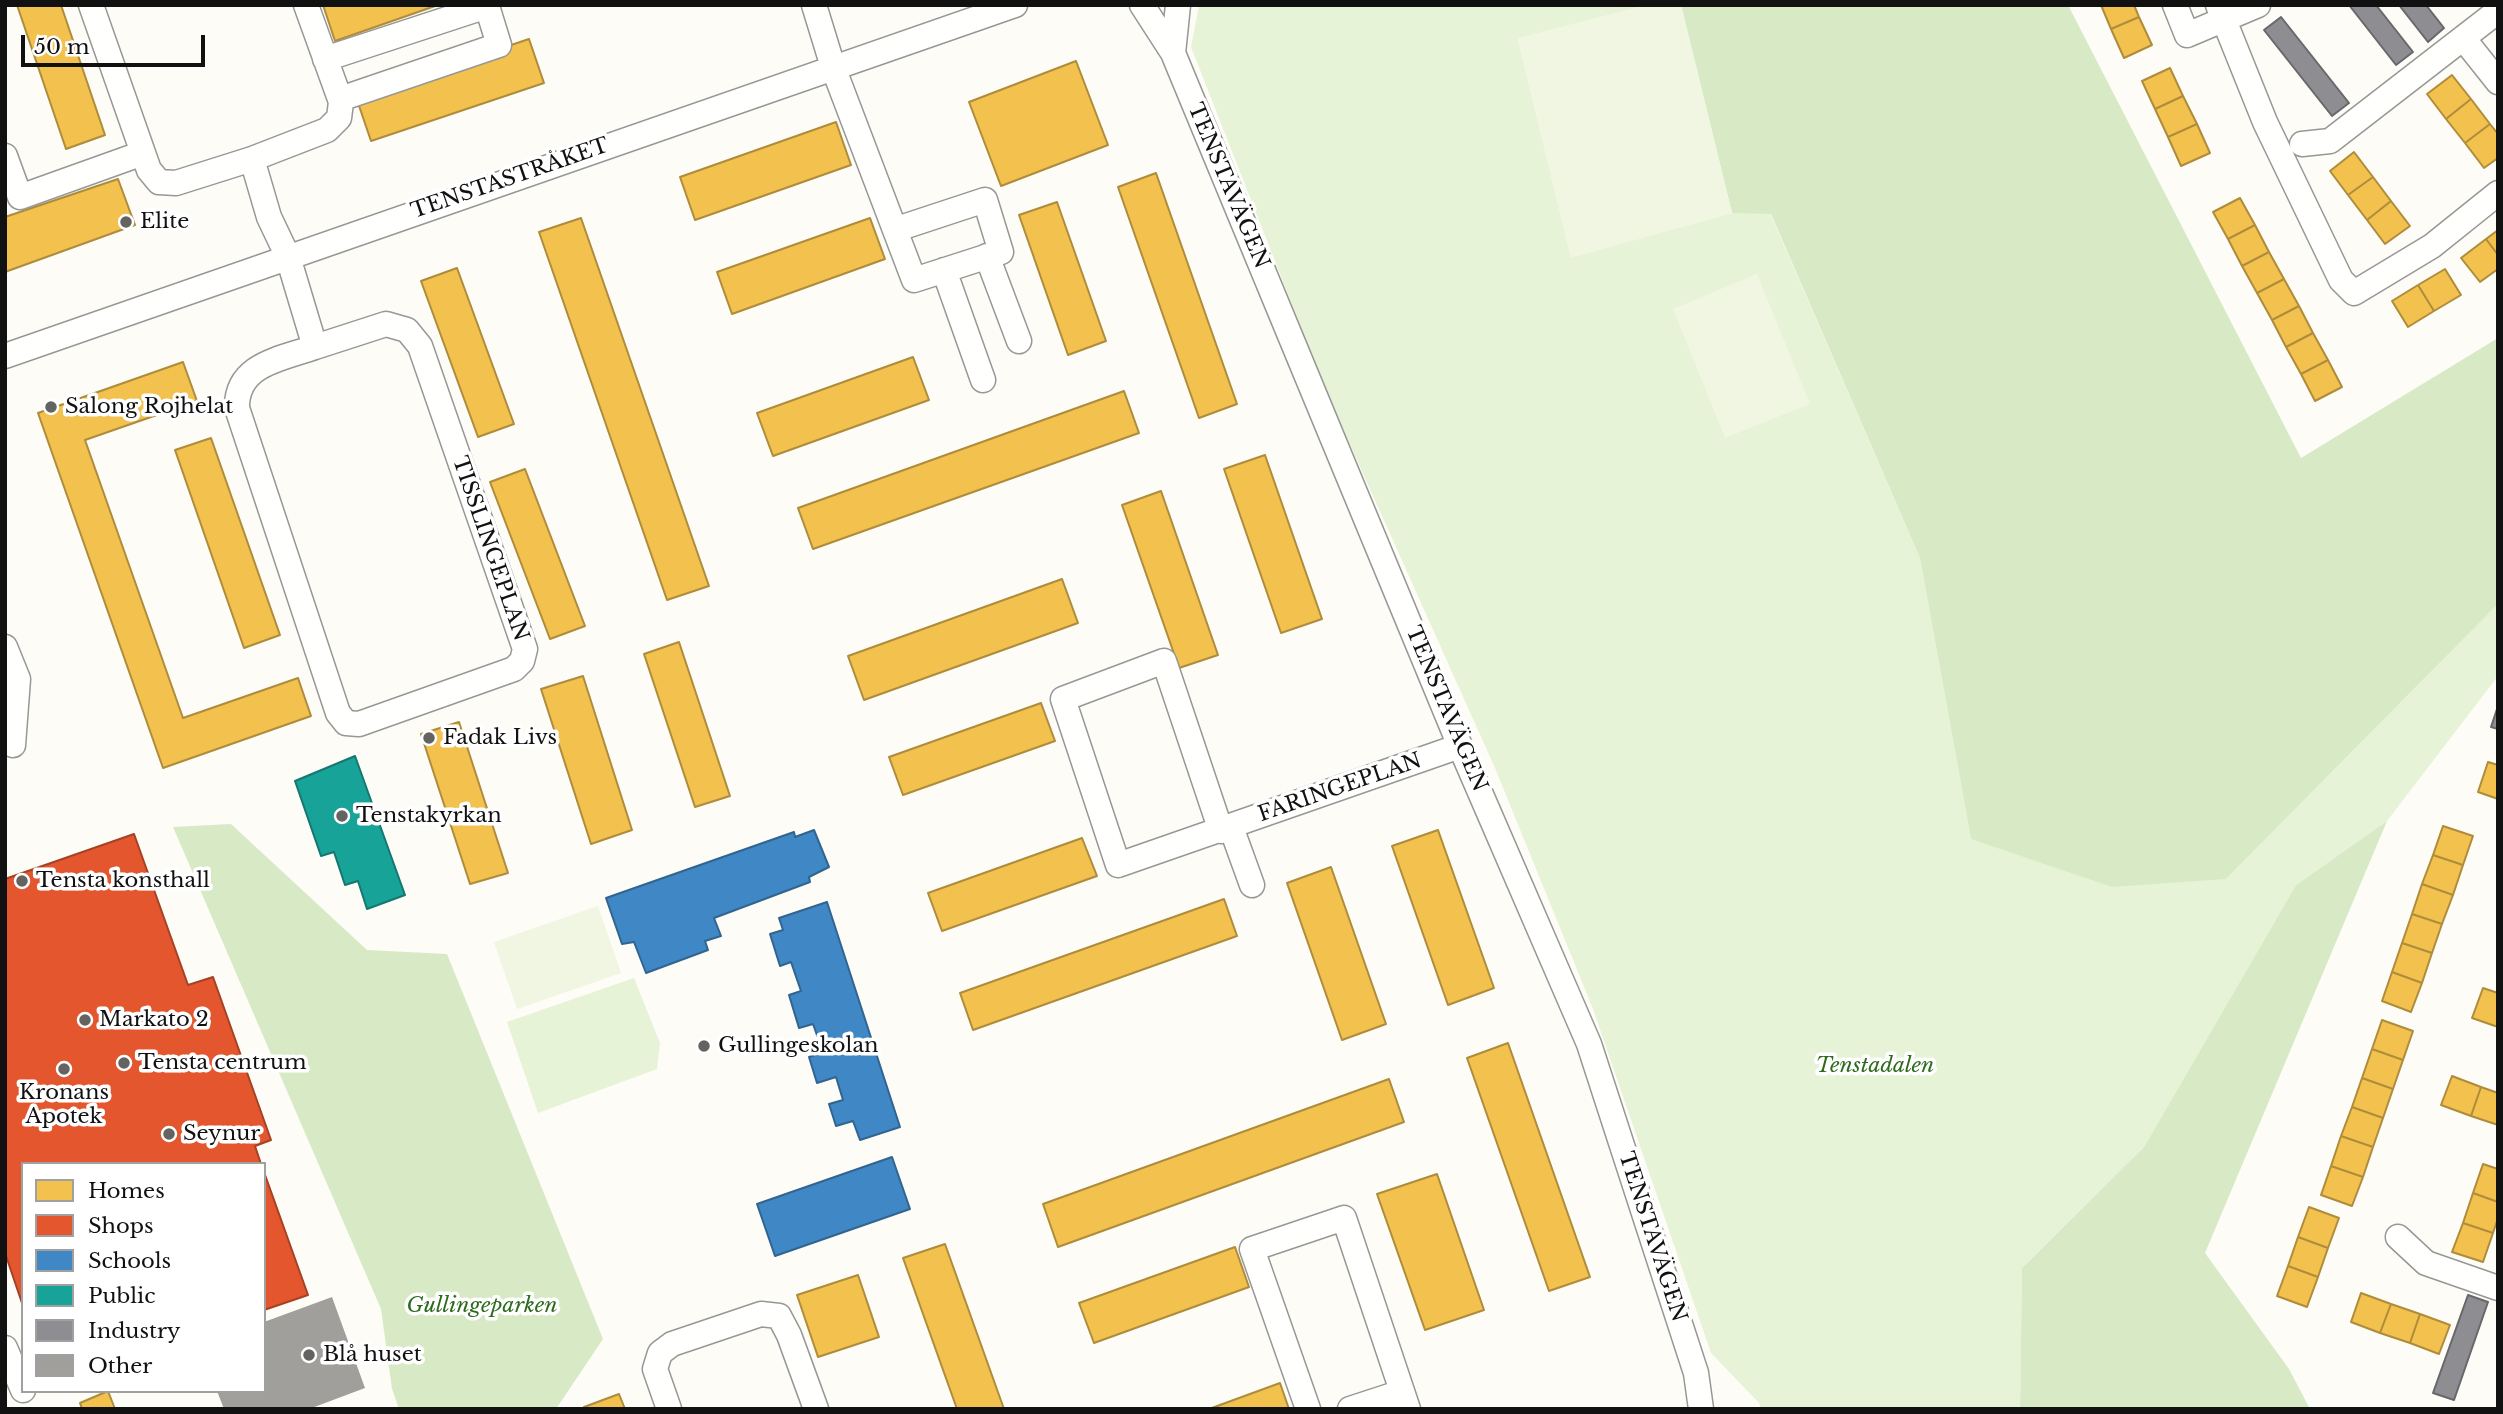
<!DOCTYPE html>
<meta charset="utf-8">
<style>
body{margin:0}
#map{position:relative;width:2503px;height:1414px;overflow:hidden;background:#fdfcf7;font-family:"Libre Baskerville",serif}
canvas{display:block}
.frame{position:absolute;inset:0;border:7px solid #111;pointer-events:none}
.legend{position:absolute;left:21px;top:1162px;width:245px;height:231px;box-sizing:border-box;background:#fff;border:2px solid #a0a0a0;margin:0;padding:9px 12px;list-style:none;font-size:21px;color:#111}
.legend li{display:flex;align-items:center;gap:14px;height:35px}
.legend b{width:35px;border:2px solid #a0a0a0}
.scale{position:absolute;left:21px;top:35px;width:184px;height:32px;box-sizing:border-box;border:4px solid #111;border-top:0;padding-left:9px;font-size:21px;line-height:24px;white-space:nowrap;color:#111;-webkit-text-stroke:5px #fff;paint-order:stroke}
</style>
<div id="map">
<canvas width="2503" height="1414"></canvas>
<div class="frame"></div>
<ul class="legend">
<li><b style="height:19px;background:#f2c14e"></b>Homes</li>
<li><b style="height:19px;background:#e4572e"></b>Shops</li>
<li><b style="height:19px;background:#3f88c5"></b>Schools</li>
<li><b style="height:19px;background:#17a398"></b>Public</li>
<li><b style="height:19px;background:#8d8d92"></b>Industry</li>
<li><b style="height:19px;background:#a19f9c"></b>Other</li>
</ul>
<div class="scale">50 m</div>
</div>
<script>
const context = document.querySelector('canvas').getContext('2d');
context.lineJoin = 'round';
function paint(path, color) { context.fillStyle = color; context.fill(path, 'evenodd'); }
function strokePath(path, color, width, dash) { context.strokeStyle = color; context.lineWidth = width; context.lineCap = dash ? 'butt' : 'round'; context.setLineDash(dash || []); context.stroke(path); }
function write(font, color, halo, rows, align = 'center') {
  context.font = font + ' "Libre Baskerville",serif'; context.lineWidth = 7; context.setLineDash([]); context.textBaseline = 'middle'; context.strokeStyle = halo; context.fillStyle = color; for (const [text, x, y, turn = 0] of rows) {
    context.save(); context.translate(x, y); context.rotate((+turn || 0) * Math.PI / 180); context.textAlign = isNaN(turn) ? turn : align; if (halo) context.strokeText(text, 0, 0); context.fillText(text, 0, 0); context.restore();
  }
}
paint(new Path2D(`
 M1199,5H1647L1518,39L1571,257L1732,213H1770L1920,558L1971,839L2226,879L2498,604V676L2387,821L2296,885L2144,1147L2022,1268L2020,1409H1761L1759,1403L1711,1353L1593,1009L1495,768L1326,391L1191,47Z
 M634,978L660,1043L657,1069L538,1113L507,1022Z`), '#e7f3d7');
paint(new Path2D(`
 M1681,5H2068L2301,458L2498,338V604L2226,879L2112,887L1971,839L1920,558L1771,214L1732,213Z
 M2387,821L2205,1253L2289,1369L2310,1409H2020L2022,1268L2144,1147L2296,885Z
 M231,824L367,950L447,954L603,1339L556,1409H399L392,1389L381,1309L173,827Z`), '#d8eac5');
paint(new Path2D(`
 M1647,5H1681L1732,213L1571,258L1518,38Z
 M1757,274L1810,404L1725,438L1673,309Z
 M598,906L621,973L517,1009L494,942Z`), '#f0f6e1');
const homes = new Path2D(`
 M17,5H61L105,135L66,149Z
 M323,5H438L335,41Z
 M2101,5H2134L2139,17L2111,29Z
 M2139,17L2152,45L2124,58L2111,29Z
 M529,39L544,83L371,141L356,97Z
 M1076,61L1108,145L1001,186L969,102Z
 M2170,68L2183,96L2155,109L2142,81Z
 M2452,75L2471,99L2446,119L2427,94Z
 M2183,96L2197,124L2168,137L2155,109Z
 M2471,99L2490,124L2465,143L2446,119Z
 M836,122L851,165L695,220L680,177Z
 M2197,124L2210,153L2181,166L2168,137Z
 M2490,124L2498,134V158L2484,168L2465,143Z
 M2354,152L2373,177L2348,195L2330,171Z
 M1156,173L1237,404L1199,418L1118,187Z
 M2373,177L2391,201L2367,220L2348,195Z
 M118,179L135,225L5,272V217Z
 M2240,198L2255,225L2228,239L2213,212Z
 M2391,201L2410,226L2385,244L2367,220Z
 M1057,202L1106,341L1068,355L1019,215Z
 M581,218L709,586L667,600L539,232Z
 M870,218L885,259L732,314L717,272Z
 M2255,225L2269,252L2242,266L2228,239Z
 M2498,230V255L2486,239Z
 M2486,239L2498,255V269L2480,282L2461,258Z
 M2269,252L2284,279L2257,293L2242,266Z
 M457,268L514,424L478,437L421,281Z
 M2445,269L2461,295L2434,311L2418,285Z
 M2284,279L2299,306L2272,320L2257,293Z
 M2418,285L2434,311L2408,327L2392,301Z
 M2299,306L2313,333L2286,347L2272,320Z
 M2313,333L2328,360L2301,374L2286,347Z
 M913,357L929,400L773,456L757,413Z
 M2328,360L2342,387L2315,401L2301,374Z
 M183,362L197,401L85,440L183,718L298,678L311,716L163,768L38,413Z
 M1124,391L1139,433L813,549L798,508Z
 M211,438L280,635L244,648L175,450Z
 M1265,455L1322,619L1281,633L1224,469Z
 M525,469L585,626L550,639L490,482Z
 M1161,491L1218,655L1179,668L1122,505Z
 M1062,579L1078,623L864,700L848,656Z
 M679,642L730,796L695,807L644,654Z
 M583,676L632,830L591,844L541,689Z
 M1041,703L1055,741L903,795L889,757Z
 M459,722L508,873L470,884L421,734Z
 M2488,762L2498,765V799L2478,792Z
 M2443,826L2473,836L2463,865L2433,855Z
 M1438,830L1494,988L1448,1005L1392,846Z
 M1082,838L1097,876L942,931L928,893Z
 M2433,855L2463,865L2453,895L2422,884Z
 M1331,867L1386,1024L1342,1040L1287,883Z
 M2422,884L2453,895L2442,924L2412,914Z
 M1224,899L1237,936L973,1030L960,993Z
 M2412,914L2442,924L2432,953L2402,943Z
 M2402,943L2432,953L2422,983L2392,972Z
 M2392,972L2422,983L2411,1012L2382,1001Z
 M2483,988L2498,993V1027L2472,1018Z
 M2382,1020L2413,1031L2403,1060L2372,1049Z
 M1508,1043L1590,1277L1549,1291L1467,1058Z
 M2372,1049L2403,1060L2393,1089L2362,1078Z
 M2452,1076L2481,1087L2471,1116L2441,1105Z
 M2362,1078L2393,1089L2383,1118L2352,1107Z
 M1389,1079L1404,1122L1058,1247L1043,1204Z
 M2481,1087L2498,1093V1125L2471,1116Z
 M2352,1107L2383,1118L2373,1147L2341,1136Z
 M2341,1136L2373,1147L2363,1177L2331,1166Z
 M2483,1164L2498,1169V1202L2473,1193Z
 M2331,1166L2363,1177L2352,1206L2321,1195Z
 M1437,1174L1484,1310L1425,1330L1377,1194Z
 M2473,1193L2498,1202V1218L2493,1233L2463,1223Z
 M2309,1207L2339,1218L2328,1248L2298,1237Z
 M2463,1223L2493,1233L2483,1262L2452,1252Z
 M2298,1237L2328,1248L2318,1277L2288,1266Z
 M945,1244L1004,1409H957L903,1258Z
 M1235,1247L1249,1287L1094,1343L1079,1303Z
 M2288,1266L2318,1277L2307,1307L2277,1296Z
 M858,1275L879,1337L818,1357L797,1295Z
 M2361,1293L2391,1304L2380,1333L2351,1322Z
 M2391,1304L2420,1314L2410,1343L2380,1333Z
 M2420,1314L2450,1325L2439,1354L2410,1343Z
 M1280,1383L1289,1409H1209Z
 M108,1391L115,1409H82L80,1403Z
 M619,1394L625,1409H585L584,1407Z`);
paint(homes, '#f2c14e');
strokePath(homes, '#ae8c3c', 2);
const shops = new Path2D(`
 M134,834L188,985L213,977L271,1140L255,1146L261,1164H23V1306L5,1253V879Z
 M264,1172L308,1295L264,1310Z`);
paint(shops, '#e4572e');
strokePath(shops, '#a54225', 2);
const schools = new Path2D(`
 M814,830L829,867L809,877L810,882L714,918L721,936L705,941L708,950L646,973L634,942L622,944L606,898L794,832L795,837Z
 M827,902L900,1127L860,1140L853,1121L836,1126L829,1104L843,1100L836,1077L817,1083L809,1057L823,1052L813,1024L799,1028L789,995L801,991L791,962L780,966L770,934L783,930L779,918Z
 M892,1157L910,1209L775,1256L757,1204Z`);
paint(schools, '#3f88c5');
strokePath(schools, '#31648f', 2);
const public = new Path2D(`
 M355,756L405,895L367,909L358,881L345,885L334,852L321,856L295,781Z`);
paint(public, '#17a398');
strokePath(public, '#157770', 2);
const industry = new Path2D(`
 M2349,5H2376L2413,52L2396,65Z
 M2399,5H2426L2444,28L2428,42Z
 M2281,17L2349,103L2332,116L2264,30Z
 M2498,706V729L2491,727Z
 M2468,1295L2488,1302L2454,1400L2433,1393Z`);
paint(industry, '#8d8d92');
strokePath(industry, '#68686b', 2);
paint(new Path2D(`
 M332,1297L365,1388L309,1409H224L217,1391H264V1322Z`), '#a19f9c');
const minor = new Path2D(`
 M91,5L149,170L159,182L176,183L252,159L327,130L339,118L341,102L306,5
 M814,5L833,67L914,280L1001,252L985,200L897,229
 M1142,5L1173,53L1460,746L1589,1044L1696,1373L1701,1409
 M2175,5L2187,35L2258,5
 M2218,5L2265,122L2341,280L2354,293L2432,246L2498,193
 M2463,38L2498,82
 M1173,53L1178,5
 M325,59L487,6L499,45L340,99
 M2302,144L2330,141L2498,11
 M5,156L20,197L143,153
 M252,159L269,217L288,257L315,347L386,324L407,330L420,346L525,649L522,661L514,669L359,724L346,723L338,713L237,408C236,364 281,359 315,347
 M987,256L1019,341
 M944,270L983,380
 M5,356L1015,5
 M5,647L18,679L13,745
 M1231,827L1252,885
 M1221,831L1164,661L1063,699L1118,865L1460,746
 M2398,1237L2426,1263L2498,1288
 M5,1348L23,1390
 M669,1409L655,1369L660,1353L672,1344L761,1314L779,1316L789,1335L816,1409
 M1308,1409L1252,1249L1344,1218L1408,1409
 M1350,1409L1402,1392`);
strokePath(minor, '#979795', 27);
strokePath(minor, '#fffffe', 24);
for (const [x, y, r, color] of [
 [126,222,7,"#646362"],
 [51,407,7,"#646362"],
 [429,738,7,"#646362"],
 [342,816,7,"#646362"],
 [22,881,7,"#646362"],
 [85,1020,7,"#646362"],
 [704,1046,7,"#646362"],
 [124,1063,7,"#646362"],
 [64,1069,7,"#646362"],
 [169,1134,7,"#646362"],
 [309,1355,7,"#646362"]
]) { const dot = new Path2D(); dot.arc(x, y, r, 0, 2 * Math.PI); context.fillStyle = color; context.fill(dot); strokePath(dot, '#fff', 2.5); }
write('21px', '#111', '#fff', [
 ["TENSTASTRÅKET",510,179,-19],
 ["TENSTAVÄGEN",1228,186,67],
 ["TISSLINGEPLAN",490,549,71],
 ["TENSTAVÄGEN",1446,709,67],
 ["FARINGEPLAN",1340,788,-19],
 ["TENSTAVÄGEN",1652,1237,72]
]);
write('21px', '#111', '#fff', [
 ["Elite",140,222],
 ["Salong Rojhelat",65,407],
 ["Fadak Livs",443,738],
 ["Tenstakyrkan",356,816],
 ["Tensta konsthall",36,881],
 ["Markato 2",99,1020],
 ["Gullingeskolan",718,1046],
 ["Tensta centrum",138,1063],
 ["Kronans",64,1093,"center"],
 ["Apotek",64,1117,"center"],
 ["Seynur",183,1134],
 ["Blå huset",323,1355]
], 'left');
write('italic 21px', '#2f6b1f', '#fff', [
 ["Tenstadalen",1875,1066],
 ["Gullingeparken",482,1306]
]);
</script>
